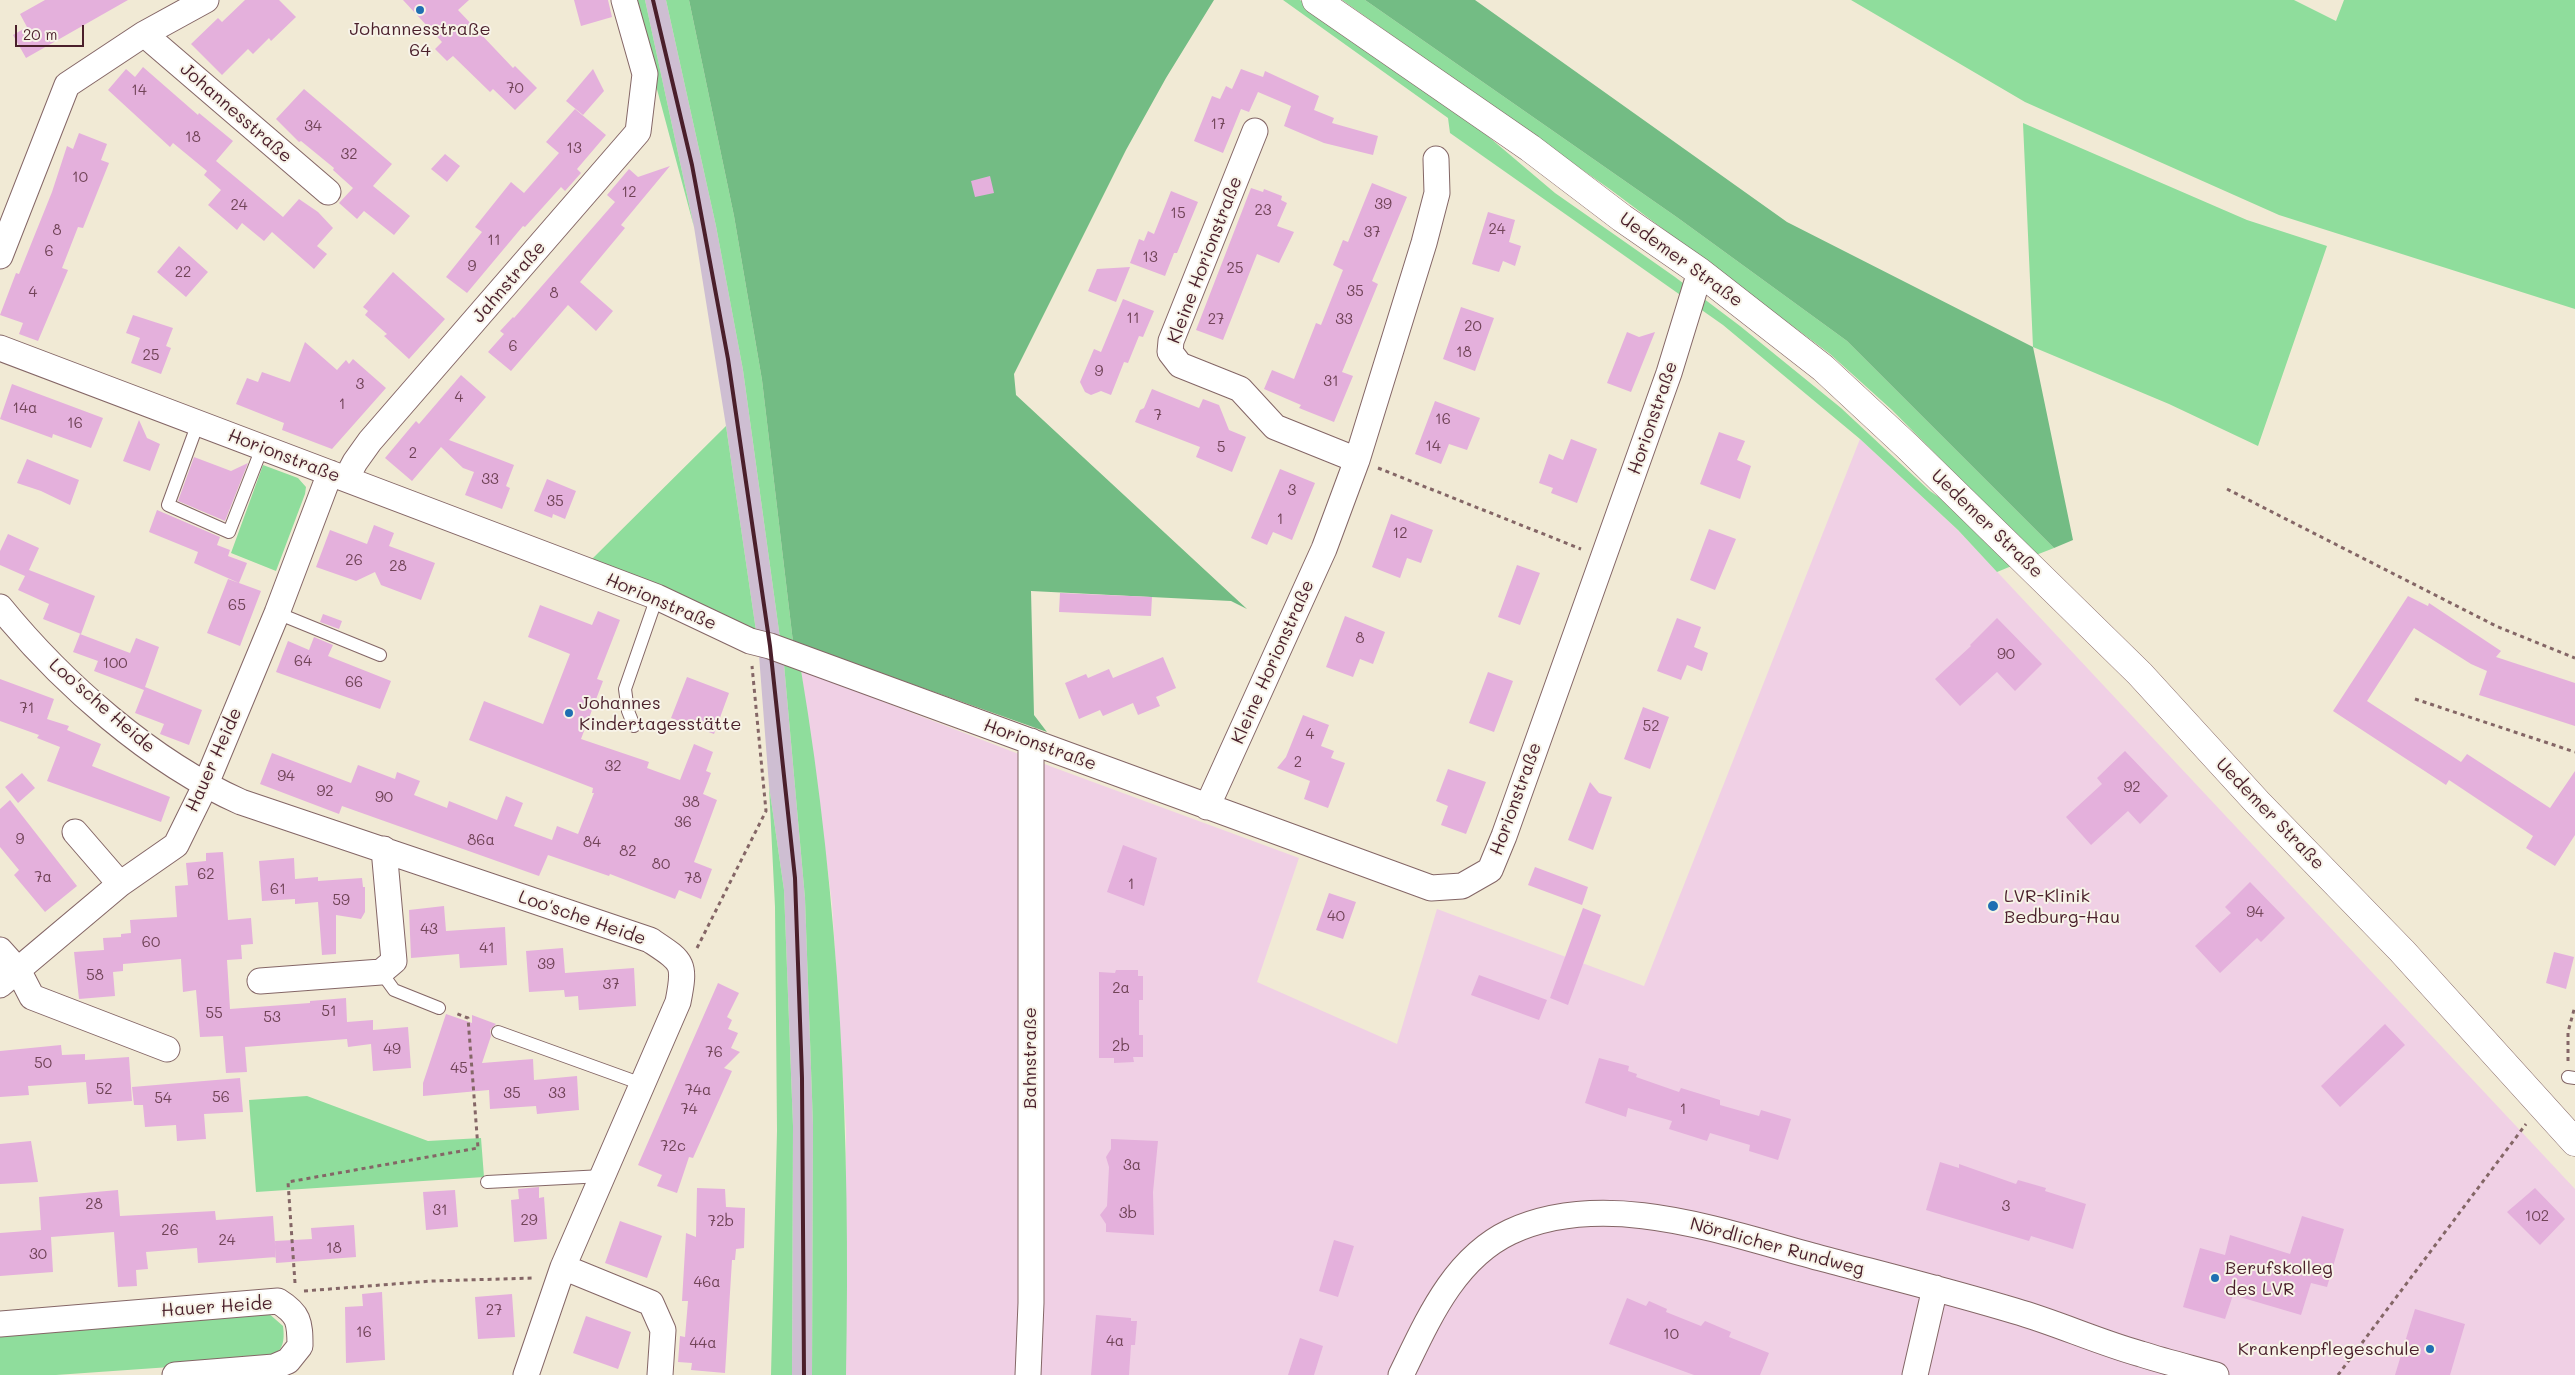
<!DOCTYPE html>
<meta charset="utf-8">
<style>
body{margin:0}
#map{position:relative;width:2575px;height:1375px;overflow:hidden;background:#f1ead5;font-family:Mali,sans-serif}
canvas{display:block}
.scale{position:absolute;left:15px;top:25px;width:69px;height:22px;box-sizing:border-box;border:2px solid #4a1f2b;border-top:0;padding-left:6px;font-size:15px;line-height:18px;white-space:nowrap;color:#4a1f2b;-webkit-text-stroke:4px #f7f3e8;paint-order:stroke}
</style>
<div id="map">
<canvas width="2575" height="1375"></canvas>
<div class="scale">20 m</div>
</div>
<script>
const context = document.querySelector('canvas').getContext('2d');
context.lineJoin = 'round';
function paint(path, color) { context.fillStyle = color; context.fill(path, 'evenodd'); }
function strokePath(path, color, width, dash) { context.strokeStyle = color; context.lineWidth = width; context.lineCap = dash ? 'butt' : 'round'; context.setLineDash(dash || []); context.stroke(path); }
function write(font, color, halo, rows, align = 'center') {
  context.font = font + ' Mali,sans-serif'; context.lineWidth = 4; context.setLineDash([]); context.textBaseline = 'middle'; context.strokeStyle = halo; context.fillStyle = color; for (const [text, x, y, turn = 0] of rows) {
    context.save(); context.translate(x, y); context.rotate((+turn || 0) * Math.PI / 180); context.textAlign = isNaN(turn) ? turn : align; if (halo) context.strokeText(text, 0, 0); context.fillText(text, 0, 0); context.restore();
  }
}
paint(new Path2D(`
 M1860,439L1958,530L2575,1189V1375H846V1130L832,903L801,670L1055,768L1299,858L1257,982L1397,1044L1437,909L1644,986Z`), '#f0d0e5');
paint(new Path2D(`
 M645,0H666L716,226L743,370L780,638L756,631L726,426L694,227Z
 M759,655L784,664L805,898L813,1125L812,1375H792L793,1126L784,890L769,786Z`), '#cebed2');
paint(new Path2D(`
 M633,0H645L694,227Z
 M666,0H689L734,216L762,380L793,642L780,638L743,370L716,226Z
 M1283,0H1300L1457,110L1555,193L1675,277L1740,326L1841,408L1930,491L1969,518L2014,565L1997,572L1958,530L1860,439L1723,325L1450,133L1448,118Z
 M1342,0H1365L1678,218L1847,341L2054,548L2036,555L1892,410L1830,354L1611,190Z
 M1851,0H2294L2336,21L2344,0H2575V309L2279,215L2025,102Z
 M2023,123L2247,220L2327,246L2258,446L2169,404L2033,347Z
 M726,426L756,631L590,561Z
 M263,465L298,478L306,487L305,494L276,571L231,553Z
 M784,664L801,670C840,903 851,1140 846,1375H812L813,1125L805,898Z
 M769,786L784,890L793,1126L792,1375H771L777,1131L775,907Z
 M307,1096L428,1141L481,1138L484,1177L256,1192L249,1100Z
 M267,1312L283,1326C285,1342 283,1349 270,1360L56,1375H0V1331Z`), '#8fdd9c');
paint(new Path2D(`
 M689,0H1214L1166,78L1126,150L1014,374L1016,395L1247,609L1231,601L1031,591L1034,715L1047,732L793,642L762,380L734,216Z
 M1365,0H1475L1787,222L2033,347L2073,540L2054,548L1847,341L1678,218Z`), '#73bc84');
paint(new Path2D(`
 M45,0H128L26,58L13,35L27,27L20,14Z
 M245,0H279L296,17L271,41L269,38L253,54L248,49L222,75L191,44L218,18L222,22Z
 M403,0H469L458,10L513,68L515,66L537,88L515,110L493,89L490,92L453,56L447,61L435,49L442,42Z
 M574,0H608L612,17L581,26Z
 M143,67L198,115L199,113L233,141L216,161L283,217L299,199L318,212L333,228L317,246L327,254L314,269L272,232L264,241L242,223L237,230L208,205L221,190L204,175L207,171L173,143L170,147L108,90L126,69L135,77Z
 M593,69L604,91L583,115L566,101Z
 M1241,69L1263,77L1265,71L1319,96L1314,110L1334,118L1332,123L1378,136L1373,155L1324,143L1284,126L1291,106L1258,92L1249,112L1241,109L1223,153L1194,141L1212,96L1220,99L1226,86L1232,89Z
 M304,89L392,164L373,186L410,216L394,235L364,211L357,219L339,203L353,188L333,170L334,168L301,141L299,142L276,119Z
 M575,109L606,135L577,169L581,173L565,191L561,187L525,227L523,226L467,293L446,277L482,232L475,227L511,182L524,193L559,153L546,142Z
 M79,133L107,144L101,160L109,163L83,228L78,227L62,268L68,270L38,341L19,334L23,323L0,315L16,273L19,274L52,192L67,146L73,149Z
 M445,154L460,166L447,182L431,169Z
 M670,166L621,225L625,228L580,282L613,311L596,331L568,305L511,371L488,352L504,334L500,331L513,317L514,318L615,202L607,195L629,169L638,177Z
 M990,176L994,193L975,197L971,181Z
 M1372,183L1407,197L1372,281L1378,284L1342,372L1353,376L1334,422L1299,408L1301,405L1264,389L1272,370L1294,379L1316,323L1321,325L1343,270L1333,265L1343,240L1348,242Z
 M1251,188L1263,192L1264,189L1282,196L1281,200L1287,203L1277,226L1294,232L1279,263L1257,254L1223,340L1196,330Z
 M1171,191L1198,202L1177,253H1174L1165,276L1130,263L1139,239L1144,241L1148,231L1154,234Z
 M1488,212L1515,220L1509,242L1521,246L1515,266L1503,261L1499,272L1472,264Z
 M179,246L208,272L186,297L157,272Z
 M1130,267L1116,302L1088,291L1097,269Z
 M393,272L445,319L409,359L384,336L387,334L365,315L368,311L363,307Z
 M1123,299L1154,311L1143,337L1139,336L1128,363L1124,362L1111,395L1101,391L1091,395L1085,392L1080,382L1094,349L1101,352Z
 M1461,307L1494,318L1475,371L1443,359Z
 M133,315L173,328L166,346L171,348L161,374L131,363L140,338L126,333Z
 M1627,332L1639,337L1655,332L1631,392L1607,383Z
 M305,342L337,370L346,360L349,364L353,359L386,388L332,449L282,430L284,423L236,404L247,378L258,382L262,372L290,382Z
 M461,375L486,397L449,440L514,465L506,486L510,488L502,509L465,495L474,472L463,468L441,447L412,481L385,458L416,421L419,424Z
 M12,384L103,418L91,448L53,434L52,438L0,419Z
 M1152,389L1199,408L1203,399L1219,405L1229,430L1246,437L1232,472L1196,457L1200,447L1135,422L1140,410L1144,408Z
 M1435,401L1480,418L1467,450L1449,444L1441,464L1415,454Z
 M139,420L147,438L160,444L150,471L123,461Z
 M1719,432L1745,441L1737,460L1751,466L1740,499L1700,484Z
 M1571,439L1597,449L1577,503L1551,493L1553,488L1539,483L1549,454L1563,460Z
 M194,457L231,471L248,463L225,521L178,501Z
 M27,459L79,480L70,505L41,491L17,483Z
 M1280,469L1315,483L1292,540L1273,532L1267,545L1251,538Z
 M547,479L576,491L565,519L553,514L552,518L534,511Z
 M157,510L220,537L217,545L230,550L228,556L247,563L239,583L194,563L198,552L149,532Z
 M1391,514L1433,530L1421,563L1407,558L1400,578L1372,567Z
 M374,525L394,533L389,546L435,563L421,600L381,585L375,572L356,581L316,567L330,530L367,544Z
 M1709,529L1736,539L1715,590L1690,580Z
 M8,534L39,548L29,570L95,596L81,634L43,619L49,604L18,590L25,576L0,565V551Z
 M1517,565L1540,573L1520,625L1498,617Z
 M228,579L261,591L240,646L207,633Z
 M1060,593L1152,597L1151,616L1059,612Z
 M2408,596L2428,606L2429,603L2501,651L2496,657L2575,683V726L2479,695L2487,671L2471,664L2414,628L2367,701L2461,762L2467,754L2550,808L2575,771V835L2555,866L2526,848L2533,836L2449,780L2446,785L2333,711Z
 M540,605L592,625L598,611L620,620L597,679L603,681L581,739L649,762L647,768L680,780L694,744L713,752L706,771L711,773L703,794L717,800L694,862L712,869L701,899L679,890L675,899L610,874L609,876L548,855L539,876L342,806L339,814L260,784L272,753L351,783L358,765L395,779L397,772L420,781L414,795L447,808L449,801L497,820L506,796L523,803L514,826L552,840L557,826L578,834L594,793H592L593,788L469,740L484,701L543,724L570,654L528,637Z
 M323,614L342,621L339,629L320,622Z
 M1345,616L1385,632L1373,664L1360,659L1353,677L1326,667Z
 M1677,618L1701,627L1694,647L1708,653L1702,671L1687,665L1681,680L1657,671Z
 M1997,618L2042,664L2015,691L1997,672L1960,706L1935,679L1971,646L1970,645Z
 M80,634L130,653L136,638L159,647L145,687L202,710L189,745L160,734L164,724L135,713L144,690L94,671L98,661L73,652Z
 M314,637L333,645L328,656L391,681L380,709L276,672L288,641L309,650Z
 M1163,657L1176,688L1156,697L1160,706L1138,715L1133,703L1103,716L1100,710L1079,719L1065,683L1086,674L1088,678L1109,669L1113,678Z
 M1488,672L1513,681L1494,732L1469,723Z
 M687,677L729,693L714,734L671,718Z
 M0,679L54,699L47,719L69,726L67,730L101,744L92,766L170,797L161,822L47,781L60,747L37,738L39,735L0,721Z
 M1643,707L1669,717L1650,769L1624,759Z
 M1303,715L1329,725L1321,746L1334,751L1331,758L1345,763L1328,808L1304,799L1310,781L1277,768L1286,757Z
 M2125,751L2168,796L2140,824L2128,811L2091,845L2066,817L2102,784L2097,778Z
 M1448,769L1486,782L1466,834L1441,825L1448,806L1436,801Z
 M22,773L35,788L18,803L5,787Z
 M1590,782L1599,793L1612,797L1593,850L1568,840Z
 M10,800L77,886L45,912L14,875L19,870L0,847V809Z
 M1123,845L1157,858L1144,906L1107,892Z
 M223,852L228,920L251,918L253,944L241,945L242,959L227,960L230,1009L310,1003V1001L346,998L347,1022L373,1020V1030L408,1027L411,1068L373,1071L371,1044L348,1047L347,1039L245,1047L247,1072L226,1073L223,1036L200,1037L196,990L183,992L181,959L123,964V971L113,972L115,996L79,999L74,952L104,950L103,938L121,937V934L131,933L130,920L177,917L175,886L188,885L186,863L206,861V853Z
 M294,858L295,879L318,877V881L362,878L363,887H365V912L361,919L336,915V954L322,955L318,902L295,904V899L262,901L259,861Z
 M1535,867L1588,887L1582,905L1528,885Z
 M2250,882L2285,918L2261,942L2257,938L2220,973L2195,946L2231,913L2225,907Z
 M1329,893L1356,902L1343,939L1316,930Z
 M444,906L446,931L505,927L507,965L460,968L459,954L411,958L409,910Z
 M1583,908L1601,915L1568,1005L1550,998Z
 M563,948L565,973L634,968L636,1006L579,1010L578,996L565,997L564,990L529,992L526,951Z
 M2554,952L2574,957L2566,989L2546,983Z
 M1116,970H1138V976H1143V1000H1139V1035H1143V1057H1133L1134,1062L1114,1063V1058H1099V972L1115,973Z
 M1479,975L1547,1000L1539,1020L1471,995Z
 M718,983L739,993L727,1017L732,1020L728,1029L738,1033L731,1048L740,1052L724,1068L732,1071L693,1158L689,1157L677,1193L657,1186L662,1175L638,1165Z
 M446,1014L472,1023V1015L496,1024L490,1030L491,1036L482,1063L533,1059L534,1080L577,1076L579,1110L537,1114L536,1106L490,1109L489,1090L423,1096V1083Z
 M2385,1024L2405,1045L2340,1107L2321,1086Z
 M61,1045L62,1055L85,1054V1060L129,1057L132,1101L88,1104L86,1082L28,1086L29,1095L0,1097V1051Z
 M1599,1058L1629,1066L1628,1071L1637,1074L1636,1077L1679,1092L1681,1088L1720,1100V1105L1759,1116L1761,1110L1791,1119L1778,1160L1749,1151L1750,1145L1710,1133L1707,1141L1669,1129L1672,1121L1628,1108L1626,1117L1585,1103Z
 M240,1078L243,1112L204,1114L206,1139L177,1141L176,1125L145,1127L143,1105H134L132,1087Z
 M1111,1139L1158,1141L1153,1192L1154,1235L1106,1232V1224L1100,1215L1107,1206L1109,1167L1106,1157L1111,1149Z
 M31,1141L38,1182L0,1184V1144Z
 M1940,1162L1959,1168V1164L2016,1184L2018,1180L2046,1188L2045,1191L2086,1204L2073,1249L2031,1236L2029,1241L1926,1210Z
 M539,1187V1198L544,1197L547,1239L514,1242L511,1200L519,1199L518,1189Z
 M697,1188L725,1189L726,1207L745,1208L744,1248L736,1249L735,1260H732L725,1373L691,1370L692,1363L678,1362L680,1336L685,1337L688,1301H682L686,1233L696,1237Z
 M2535,1188L2565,1219L2540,1245L2507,1212Z
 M118,1190L120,1216L215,1211L216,1220L273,1216L276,1257L198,1263L197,1248L146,1252L148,1269L136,1270L137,1286L118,1287L114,1232L51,1237L53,1272L0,1276V1233L41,1230L39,1197Z
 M455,1190L458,1227L426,1230L423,1192Z
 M2302,1216L2344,1229L2327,1287L2311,1283L2301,1315L2233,1295L2225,1319L2183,1307L2200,1248L2225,1255L2230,1235L2290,1254Z
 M620,1221L662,1236L647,1278L605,1263Z
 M354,1225L356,1257L276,1263L275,1241L312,1239L311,1228Z
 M1334,1240L1354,1246L1338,1297L1319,1291Z
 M382,1292L385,1360L346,1363L345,1307L363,1306L362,1294Z
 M512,1294L515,1337L478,1339L475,1297Z
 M1627,1298L1646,1306L1649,1301L1667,1309L1666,1312L1701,1326L1705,1321L1731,1332L1729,1337L1769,1353L1760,1375H1694L1609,1344Z
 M2415,1309L2465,1324L2450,1375H2395Z
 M1096,1315L1131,1318V1321H1137L1135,1345H1131L1129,1375H1091Z
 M586,1316L631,1332L618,1369L573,1353Z
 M1300,1338L1323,1346L1314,1375H1288Z`), '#e4b0dc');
const lane = new Path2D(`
 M198,423L168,505L229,532L262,448
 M277,613L380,655
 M634,726L628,711L625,689L657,597
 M381,972L394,990L439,1008
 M498,1032L642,1084
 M2568,1077L2575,1078
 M487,1182L603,1176`);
const street = new Path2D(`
 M144,34L328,192
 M1255,131L1171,341L1170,352L1180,365L1240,389L1275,427L1357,460
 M0,256L67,85L144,34L206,0
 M0,348L657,597L750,641L770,646L1431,888L1462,886L1490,870L1504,836L1669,373L1700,272
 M346,479L355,462L370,441L638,132L645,74L624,0
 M0,607C62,683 151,762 241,802L650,940C683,962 686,962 678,1002L563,1267L526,1375
 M1207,807L1324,549L1357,460L1424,243L1437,193L1436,159
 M75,832L120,884
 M0,950L18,970L32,997L167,1049
 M260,981L381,972L394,961L384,849
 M0,985L120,884L176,845L205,786L277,613L330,473
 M563,1267L651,1303L663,1330L660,1375
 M0,1324L278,1301C299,1314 300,1322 300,1346L288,1361L274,1367L175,1375
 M1028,1375L1031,1303V741
 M1401,1375C1427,1322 1453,1259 1510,1232C1607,1187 1728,1234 1824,1259C1888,1276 1952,1292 2015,1311C2057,1323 2098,1342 2141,1354C2166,1362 2191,1368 2216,1375
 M1915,1375L1935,1288`);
const secondary = new Path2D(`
 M1316,0L1530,148L1622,218L1700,272L1823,368L1908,447L2140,674L2257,802L2402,951L2575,1142`);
strokePath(lane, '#846666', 14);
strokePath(street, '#846666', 27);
strokePath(secondary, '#846666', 29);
strokePath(new Path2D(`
 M1378,468L1581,549
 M2227,489L2496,626L2575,658
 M2415,699L2575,752
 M697,948L766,811L752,666
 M2568,1061V1032L2575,1006
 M295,1283L288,1182L478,1148L468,1018L455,1013
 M304,1291L432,1281L535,1278
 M2338,1375L2526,1124`), '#846666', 3, [4, 4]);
strokePath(lane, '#fff', 12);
strokePath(street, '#fff', 25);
strokePath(secondary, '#fff', 28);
strokePath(new Path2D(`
 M653,0L692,165L728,359L770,646L795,878L802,1078L804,1375`), '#4a1f2b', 4);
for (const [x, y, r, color] of [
 [420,10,5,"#1f6fb2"],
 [569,713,5,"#1f6fb2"],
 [1993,906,6,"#1f6fb2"],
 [2215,1278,5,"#1f6fb2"],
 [2430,1349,5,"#1f6fb2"]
]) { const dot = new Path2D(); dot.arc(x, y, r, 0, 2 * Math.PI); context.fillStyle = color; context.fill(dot); strokePath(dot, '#f7f3e8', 2); }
write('15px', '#704357', null, [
 ["70",515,88],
 ["14",139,90],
 ["17",1218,124],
 ["34",313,126],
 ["18",193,137],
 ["13",574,148],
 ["32",349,154],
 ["10",80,177],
 ["12",629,192],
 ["39",1383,204],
 ["24",239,205],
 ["23",1263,210],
 ["15",1178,213],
 ["24",1497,229],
 ["8",57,230],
 ["37",1372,232],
 ["11",494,240],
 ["6",49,251],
 ["13",1150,257],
 ["9",472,266],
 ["25",1235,268],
 ["22",183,272],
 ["35",1355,291],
 ["4",33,292],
 ["8",554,293],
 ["11",1133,318],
 ["27",1216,319],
 ["33",1344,319],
 ["20",1473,326],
 ["6",513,346],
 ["18",1464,352],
 ["25",151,355],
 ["9",1099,371],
 ["31",1331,381],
 ["3",360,384],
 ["4",459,397],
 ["1",342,404],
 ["14a",25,408],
 ["7",1158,415],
 ["16",1443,419],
 ["16",75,423],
 ["14",1433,446],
 ["5",1221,447],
 ["2",413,453],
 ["33",490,479],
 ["3",1292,490],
 ["35",555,501],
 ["1",1280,519],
 ["12",1400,533],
 ["26",354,560],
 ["28",398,566],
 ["65",237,605],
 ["8",1360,638],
 ["90",2006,654],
 ["64",303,661],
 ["100",115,663],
 ["66",354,682],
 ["71",27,708],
 ["52",1651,726],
 ["4",1310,734],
 ["2",1298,762],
 ["32",613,766],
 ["94",286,776],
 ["92",2132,787],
 ["92",325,791],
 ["90",384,797],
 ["38",691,802],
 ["36",683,822],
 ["9",20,839],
 ["86a",481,840],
 ["84",592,842],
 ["82",628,851],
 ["80",661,864],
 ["62",206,874],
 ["7a",43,877],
 ["78",693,878],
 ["1",1131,884],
 ["61",278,889],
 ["59",341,900],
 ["94",2255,912],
 ["40",1336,916],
 ["43",429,929],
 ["60",151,942],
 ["41",487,948],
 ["39",546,964],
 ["58",95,975],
 ["37",611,984],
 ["2a",1121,988],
 ["51",329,1011],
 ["55",214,1013],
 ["53",272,1017],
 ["2b",1121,1046],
 ["49",392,1049],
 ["76",714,1052],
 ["50",43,1063],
 ["45",459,1068],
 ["52",104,1089],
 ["74a",698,1090],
 ["35",512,1093],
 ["33",557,1093],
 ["56",221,1097],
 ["54",163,1098],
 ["74",689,1109],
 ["1",1683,1109],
 ["72c",673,1146],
 ["3a",1132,1165],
 ["28",94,1204],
 ["3",2006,1206],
 ["31",440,1210],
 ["3b",1128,1213],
 ["102",2537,1216],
 ["29",529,1220],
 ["72b",721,1221],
 ["26",170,1230],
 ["24",227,1240],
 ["18",334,1248],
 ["30",38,1254],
 ["46a",707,1282],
 ["27",494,1310],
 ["16",364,1332],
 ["10",1671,1334],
 ["4a",1115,1341],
 ["44a",703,1343]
]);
write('18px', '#4a1f2b', '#f7f3e8', [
 ["Johannesstraße",420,29,"center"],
 ["64",420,50,"center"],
 ["Johannes",579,703],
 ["Kindertagesstätte",579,724],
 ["LVR-Klinik",2004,896],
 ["Bedburg-Hau",2004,917],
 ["Berufskolleg",2225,1268],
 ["des LVR",2225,1289],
 ["Krankenpflegeschule",2420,1349,"right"]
], 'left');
write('18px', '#4a1f2b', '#f7f3e8', [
 ["Johannesstraße",236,113,41],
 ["Kleine Horionstraße",1205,260,-69],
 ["Uedemer Straße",1681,260,36],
 ["Jahnstraße",509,282,-49],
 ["Horionstraße",1653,418,-71],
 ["Horionstraße",284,456,21],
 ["Uedemer Straße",1987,524,44],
 ["Horionstraße",661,602,23],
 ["Kleine Horionstraße",1273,662,-66],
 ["Loo'sche Heide",102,706,41],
 ["Horionstraße",1040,745,20],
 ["Hauer Heide",214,760,-66],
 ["Horionstraße",1516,799,-70],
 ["Uedemer Straße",2270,814,46],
 ["Loo'sche Heide",582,918,19],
 ["Bahnstraße",1030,1058,-90],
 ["Nördlicher Rundweg",1777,1247,15],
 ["Hauer Heide",217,1307,-4]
]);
</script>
